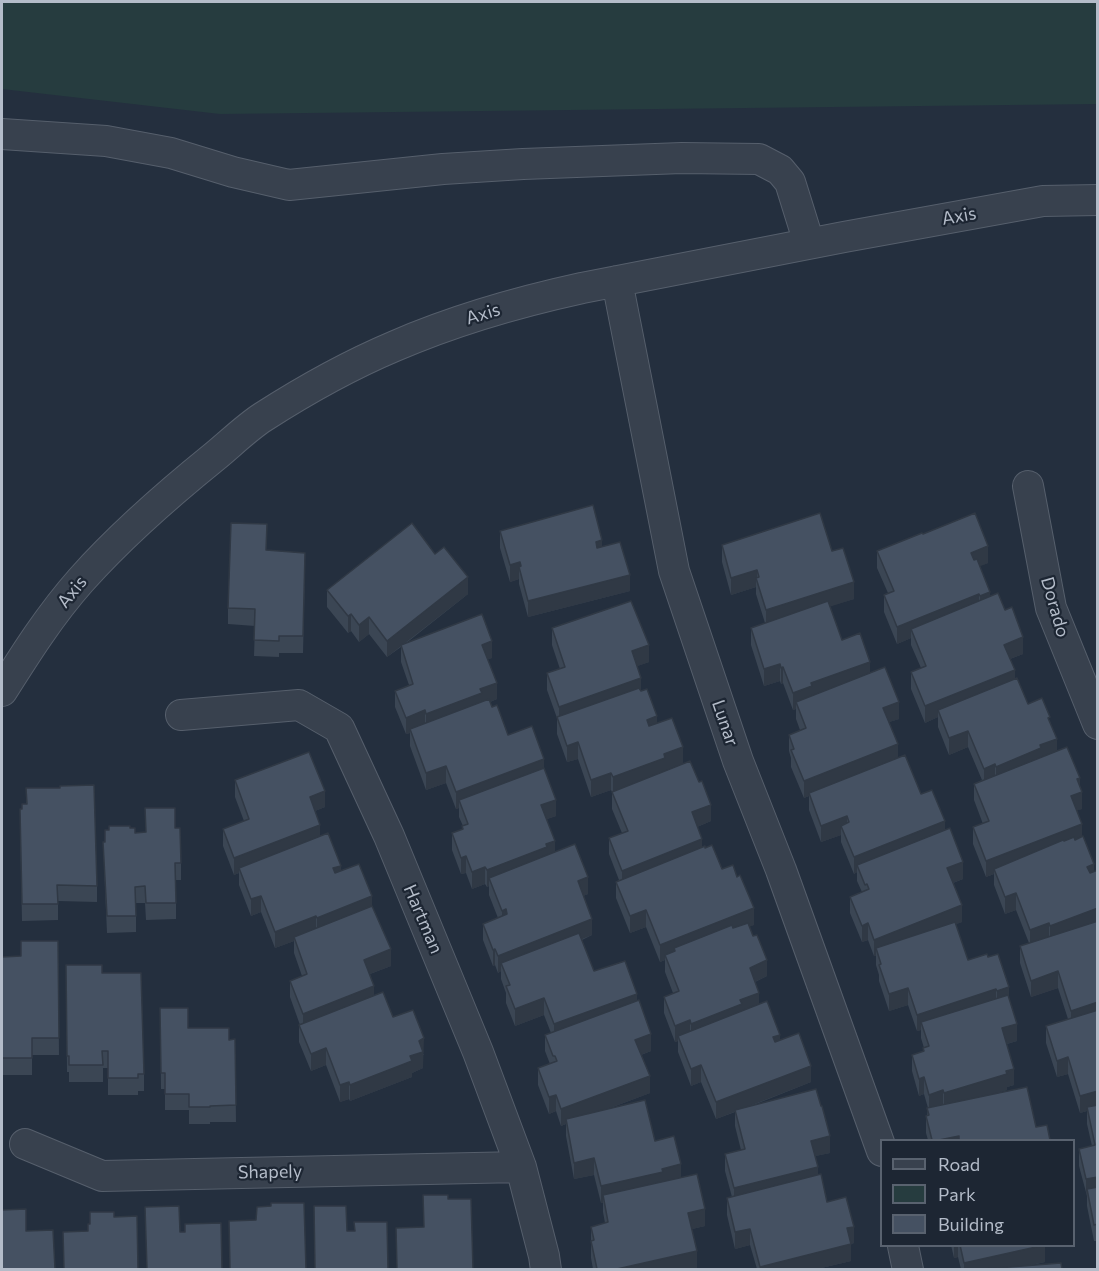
<!DOCTYPE html>
<style>
body{margin:0}
#map{position:relative;width:1099px;height:1271px;overflow:hidden;background:#242f3e;font-family:Commissioner,sans-serif}
canvas{display:block}
.frame{position:absolute;inset:0;border:3px solid #b4bcc9;pointer-events:none}
.legend{position:absolute;left:880px;top:1139px;width:195px;height:108px;box-sizing:border-box;background:#1d2633;border:2px solid #59626f;margin:0;padding:8px 10px;list-style:none;font-size:18px;color:#b4bcc9}
.legend li{display:flex;align-items:center;gap:12px;height:30px}
.legend b{width:30px;border:2px solid #59626f}
</style>
<div id="map">
<canvas width="1099" height="1271"></canvas>
<div class="frame"></div>
<ul class="legend">
<li><b style="height:8px;background:#38414e"></b>Road</li>
<li><b style="height:16px;background:#263c3f"></b>Park</li>
<li><b style="height:16px;background:#455162"></b>Building</li>
</ul>
</div>
<script>
const context = document.querySelector('canvas').getContext('2d');
context.lineJoin = 'round';
function paint(path, color) { context.fillStyle = color; context.fill(path, 'evenodd'); }
function strokePath(path, color, width, dash) { context.strokeStyle = color; context.lineWidth = width; context.lineCap = dash ? 'butt' : 'round'; context.setLineDash(dash || []); context.stroke(path); }
function write(font, color, halo, rows, align = 'center') {
  context.font = font + ' Commissioner,sans-serif'; context.lineWidth = 4.5; context.setLineDash([]); context.textBaseline = 'middle'; context.strokeStyle = halo; context.fillStyle = color; for (const [text, x, y, turn = 0] of rows) {
    context.save(); context.translate(x, y); context.rotate((+turn || 0) * Math.PI / 180); context.textAlign = isNaN(turn) ? turn : align; if (halo) context.strokeText(text, 0, 0); context.fillText(text, 0, 0); context.restore();
  }
}
paint(new Path2D(`
 M2,2H1097V104L220,114L2,89Z`), '#263c3f');
const minor = new Path2D(`
 M2,134L106,141L171,153L233,172L289,185L443,169L523,164L682,158L759,159L780,170L790,182L809,243
 M617,281L674,571L738,761L781,870L882,1151
 M1028,486L1051,608L1098,724
 M2,691C26,653 50,615 81,580C121,535 167,495 214,457C230,444 246,428 263,417C305,390 350,365 395,346C455,320 518,302 582,288L844,237L1043,201L1098,200
 M181,715L299,705L339,728L389,836L478,1052L521,1167L544,1256L546,1270
 M25,1144L102,1176L521,1167
 M903,1246L908,1270`);
strokePath(minor, '#565f6c', 32);
strokePath(minor, '#38414e', 30);
paint(new Path2D(`
 M500,531L602,547L630,591L528,617L519,584V579L510,582L500,548Z
 M923,534L988,563L979,566L990,597L1023,654L1010,659L1015,679L1028,704L1050,721L1057,751L1080,787L1082,809L1077,810L1082,837L1094,872L1098,870V1241H1094L1087,1206V1196L1079,1166V1149L1092,1146L1087,1124V1111L1080,1113L1068,1074L1057,1077L1046,1043V1026L1068,1019L1058,988L1031,997L1020,963V946L1029,943L1016,910L1005,914L994,885V874L986,877L973,844V827L983,824L974,800V784L982,780L968,747L949,755L938,727V717L925,723L911,689V672L921,668L911,645V638L897,644L884,612V595L888,593L877,568V551Z
 M722,545L832,551L854,599L830,606L842,640L870,673L899,719L889,722L898,758L945,830L963,879L953,883L962,922L956,924L968,960L1009,998L1017,1041L1007,1044L1014,1085L1007,1087V1090L1000,1092L1050,1140H928L926,1133V1116H927L928,1108L924,1094L919,1096L912,1071V1055L923,1051V1048H924L921,1038V1030L917,1031L908,1005L889,1011L879,981V975L876,965V956H874L868,940L862,942L850,913V897L862,892L857,881V872L854,874L841,842V835L821,842L809,810V796L804,798L791,767V758L789,751V735L800,730L796,719V709L793,710L783,683L781,684L780,681L764,686L751,645V628L765,623L756,594V587L731,595L722,562Z
 M266,550L305,569L303,653H279V657L254,656L255,626L228,624V608Z
 M435,554L468,594L405,644L492,658L488,659L497,699L490,702L492,707L508,735L544,768L556,816L547,819L555,852L588,894L583,896L592,935L582,940L594,971L637,1001L651,1051L641,1055L650,1093L605,1110L655,1141L681,1177L705,1226L692,1229L697,1268L690,1269H593L591,1258V1227L605,1223L603,1212V1203H601L594,1175L574,1179L566,1136V1124L561,1126L556,1111L549,1114L538,1085V1068L550,1064L545,1051V1035L551,1033L544,1015L515,1026L506,1003V993L501,979V971L498,973L495,965L493,966L483,940V924L498,918L489,895V886L487,887L485,884L472,889L466,873L461,874L452,850V833L462,829L463,826L459,817V808L456,809L446,783L426,790L410,746V733L406,734L395,707V691L409,685L401,662V647L387,657L369,634L359,642L351,631L348,633L327,607V590Z
 M552,628L649,662L637,666L641,691L657,723L683,764L665,770V771L711,821L697,827L702,847L722,869L754,925L749,926L767,976L755,982L759,1004L780,1040L811,1082L751,1106L830,1153L815,1156L818,1175L827,1202L854,1243L851,1244V1261L817,1269H757L750,1245L735,1249L727,1215V1198L732,1197L725,1171V1154L741,1150L735,1126V1112L716,1119L701,1082L691,1086L678,1052V1041L675,1042L664,1013V997L673,993L665,972V960L660,962L646,927L630,933L616,898V882L619,880L609,854V838L622,833L612,809V792L611,790L591,797L578,759L567,762L557,734V718L547,690V673L560,669L552,645Z
 M235,780L325,807L315,811L320,836L341,871L372,906L391,966L370,974L374,996L424,1055H423V1068L412,1073V1077L350,1101L349,1099L340,1102L326,1065L311,1071L299,1042V1025H300L290,997V981L302,976L294,953V941L275,948L261,912L251,916L239,885V873L234,875L223,846V829L244,821L235,797Z
 M26,788L97,886V902L58,901V920L22,921L20,826L22,809L26,804Z
 M130,828L135,833L146,832L175,828L181,863V880H176V919L146,920L145,903H136V932L107,933L103,842H105L109,830Z
 M58,941L59,1055H32V1075H2V957L21,956Z
 M66,965L102,973L144,1074V1091H138V1095H108V1068H103V1082H69V1072H67Z
 M160,1008L188,1028L229,1040L235,1039L236,1122H210V1124H189V1110H165V1089H161Z
 M951,1245H1045V1262L1028,1266L1062,1269H961L958,1257L954,1258Z`), '#3b4654');
paint(new Path2D(`
 M602,540V557L596,559V542Z
 M988,546V563L971,570V553Z
 M520,562V572L519,567V579L510,582V565Z
 M757,570V581L756,578V587L731,595V578Z
 M630,575V591L528,617V601Z
 M468,577V594L387,657V641Z
 M854,582V599L766,627V610Z
 M990,592V608L980,613V596Z
 M979,594V610L911,629V638L897,644V627Z
 M351,614V631L348,633V616Z
 M369,617V634L359,642V625Z
 M1023,637V654L1004,661V645Z
 M492,641V658L482,661V645Z
 M649,645V662L632,668V651Z
 M870,662V678L796,702V709L793,710V693L811,683Z
 M780,664V681L764,686V669Z
 M783,667V683L781,684V668Z
 M1015,670V686L938,710V717L925,723V706Z
 M641,678V694L559,723V707Z
 M497,683V699L482,705L426,730V714L480,689Z
 M899,702V719L883,724V708Z
 M425,710V727L410,729V733L406,734V718Z
 M657,716V733L647,736V720Z
 M968,731V747L949,755V738Z
 M1057,739V755L996,783V767L1040,745Z
 M578,742V759L567,762V746Z
 M898,744V761L809,793V796L804,798V781Z
 M683,747V764L665,770V775L613,793V777L664,754Z
 M544,759V775L459,800V808L456,809V792Z
 M995,764V780L984,785V769Z
 M446,766V783L426,790V773Z
 M611,773V790L591,797V780Z
 M1080,778V793L1082,792V809L1071,812V796L1077,779Z
 M325,791V807L310,813V797Z
 M556,800V816L541,821V805Z
 M711,805V821L692,829V812Z
 M847,816V832L841,826V835L821,842V826Z
 M945,821V838L857,865V872L854,874V857Z
 M1082,824V840L994,869V874L986,877V861Z
 M320,825V841L239,868V873L234,875V858Z
 M702,839V856L622,887V871Z
 M555,841V857L489,878V886L487,887V870Z
 M466,856V873L461,874V858Z
 M963,862V879L947,885V868Z
 M1094,864V881L1087,883V867Z
 M341,866V882L333,885V868Z
 M485,867V884L472,889V872Z
 M588,877V894L578,898V881Z
 M1016,893V910L1005,914V897Z
 M261,896V912L251,916V899Z
 M372,896V913L317,935V918Z
 M962,905V922L878,955L876,948V956H874V940Z
 M754,908V925L675,956L674,948V956L665,955V960L660,962V945Z
 M1098,908V924L1050,943V926Z
 M506,909V926L502,927V911Z
 M646,910V927L630,933V916Z
 M316,916V932L294,937V941L275,948V932Z
 M592,919V935L504,970L501,963V971L498,973V956Z
 M868,923V940L862,942V926Z
 M1049,923V940L1030,947V930Z
 M391,949V966L364,976V960Z
 M495,949V965L493,966V950Z
 M767,960V976L750,984V968Z
 M1058,971V988L1031,997V981Z
 M374,986V1003L303,1031V1014Z
 M1009,987V1004L997,1008V991Z
 M908,988V1005L889,1011V994Z
 M996,989V1005L921,1022V1030L917,1031V1015Z
 M759,993V1010L691,1040V1024L740,1000Z
 M637,994V1011L554,1040V1024Z
 M544,998V1015L515,1026V1009Z
 M1098,1002V1019L1071,1027V1011Z
 M690,1020V1037L678,1036V1041L675,1042V1026Z
 M1017,1024V1041L1002,1045V1028Z
 M651,1034V1051L635,1057V1040Z
 M780,1035V1051L773,1054V1037Z
 M424,1038L423,1068L412,1073V1077L350,1101V1085L410,1056L419,1041Z
 M326,1048V1065L311,1071V1054Z
 M1068,1057V1074L1057,1077V1061Z
 M701,1065V1082L691,1086V1069Z
 M811,1066V1082L716,1119V1102Z
 M1014,1069V1085L1007,1087V1090L944,1109V1093Z
 M650,1076V1093L567,1124L566,1119V1124L561,1126V1109Z
 M924,1077V1094L919,1096V1079Z
 M349,1082V1099L340,1102V1085Z
 M943,1090V1107L929,1111V1095Z
 M1098,1091L1097,1108L1087,1107V1111L1080,1113V1096Z
 M556,1095V1111L549,1114V1097Z
 M830,1136V1153L811,1157V1141Z
 M959,1136V1140H939Z
 M594,1158V1175L574,1179V1163Z
 M681,1164V1181L603,1195V1203H601V1186Z
 M818,1167V1184L734,1205V1188Z
 M1098,1177V1193L1087,1189L1086,1196V1179Z
 M705,1209V1226L688,1230V1213Z
 M854,1227V1243L847,1245V1228Z
 M750,1229V1245L735,1249V1232Z
 M851,1244V1261L817,1269H760V1267Z
 M954,1245H958V1257L954,1258Z
 M1045,1245V1262L1011,1269H964V1263Z
 M697,1251V1268L690,1269H617Z`), '#303945');
const building = new Path2D(`
 M593,505L602,540L596,542L597,548L620,542L630,575L528,601L519,567L521,566L520,562L510,565L500,531Z
 M820,513L832,551L843,548L854,582L766,610L756,578L759,577L757,570L731,578L722,545Z
 M975,513L988,546L971,553L974,560L977,559L990,592L980,596L979,594L897,627L884,595L894,591L877,551L922,533L923,534Z
 M231,523L267,524L266,550L305,553L303,636H279V641L254,640L255,609L228,608Z
 M412,523L435,554L444,547L468,577L387,641L369,617L359,625L351,614L348,616L327,590Z
 M998,593L1005,610L1012,607L1023,637L1004,645L1015,670L925,706L911,672L926,666L911,629Z
 M631,601L649,645L632,651L641,678L559,707L547,673L565,667L552,628Z
 M828,601L842,640L860,633L870,662L811,683L812,686L793,693L783,667L781,668L780,664L764,669L751,628Z
 M482,614L492,641L482,645L497,683L480,689L482,693L426,714L425,710L406,718L395,691L413,684L401,645Z
 M885,667L899,702L883,708L898,744L804,781L791,750L794,749L789,735L806,728L796,702Z
 M1017,678L1028,704L1042,698L1050,717L1048,718L1057,739L1040,745L1041,748L996,767L995,764L984,769L968,731L949,738L938,710Z
 M639,688L641,691L647,689L657,716L647,720L649,726L672,718L683,747L664,754L665,758L613,777L611,773L591,780L578,742L567,746L557,717Z
 M489,699L492,707L497,705L508,735L532,726L544,759L456,792L446,766L426,773L410,729Z
 M1067,747L1080,778L1077,779L1082,792L1071,796L1082,824L986,861L973,827L989,821L974,784Z
 M309,752L325,791L310,797L320,825L234,858L223,829L249,819L235,780Z
 M905,755L921,794L932,790L945,821L854,857L841,826L849,822L847,816L821,826L809,793Z
 M690,761L699,782L702,781L711,805L692,812L702,839L622,871L609,838L628,831L612,792Z
 M544,768L556,800L541,805L555,841L546,844L547,847L487,870L485,867L472,872L466,856L461,858L452,833L463,829L462,826L468,824L459,800Z
 M94,785L97,886L57,885L58,904H22L20,809H22V804H27L26,788H60V786Z
 M145,808H175V828H180L181,863H175L176,903H146L145,886L135,887L136,916H107L103,842H105V830H109V826H130V828H135V833L146,832Z
 M950,828L963,862L947,868L962,905L874,940L868,923L862,926L850,897L869,889L867,884L865,885L857,865Z
 M328,833L341,866L333,868L335,873L359,864L372,896L317,918L316,916L275,932L261,896L251,899L239,868Z
 M1083,836L1094,864L1087,867L1090,873L1098,870V908L1050,926L1049,923L1030,930L1016,893L1005,897L994,869L1063,840L1064,841L1074,837L1075,840Z
 M575,844L588,877L578,881L592,919L498,956L495,949L493,950L483,924L507,914L506,909L502,911L489,878Z
 M712,845L722,869L733,865L737,877L740,875L754,908L660,945L646,910L630,916L616,882L705,846V848Z
 M372,906L391,949L364,960L374,986L303,1014L290,981L307,974L294,937Z
 M1098,921V1002L1071,1011L1058,971L1031,981L1020,946Z
 M955,922L968,960L987,954L988,957L998,954L1009,987L997,991L996,989L917,1015L908,988L889,994L879,965L881,964L876,948Z
 M748,923L753,936L757,935L767,960L750,968L759,993L740,1000L742,1004L691,1024L690,1020L675,1026L664,997L679,991L665,955L675,951L674,948L732,925L733,928Z
 M579,933L594,971L625,961L637,994L554,1024L544,998L515,1009L506,986L510,985L501,963Z
 M21,941H58L59,1038H32V1058H2V957L21,956Z
 M66,965H102V973H141L144,1074H138V1078H108V1051H102L103,1065H69V1056H67Z
 M383,992L393,1017L413,1010L424,1038L419,1041L423,1052L410,1056L412,1061L350,1085L349,1082L340,1085L326,1048L311,1054L299,1025Z
 M1008,995L1017,1024L1002,1028L1014,1069L1006,1071L1007,1074L944,1093L943,1090L929,1095L924,1077L919,1079L912,1055L924,1051L923,1048L929,1046L921,1022Z
 M639,1000L651,1034L635,1040L650,1076L561,1109L556,1095L549,1097L538,1068L557,1061L555,1056H553L545,1035Z
 M767,1001L780,1035L773,1037L775,1042L799,1033L811,1066L716,1102L701,1065L691,1069L678,1036Z
 M160,1008H188V1028H229V1040L235,1039L236,1105L210,1106V1107H189V1094H165V1073H161Z
 M1098,1010V1091L1080,1096L1068,1057L1057,1061L1046,1026Z
 M1027,1087L1036,1127L1047,1125L1050,1140H959V1136L939,1140H932L926,1116L929,1115L927,1108Z
 M816,1089L821,1106H822L830,1136L811,1141L818,1167L734,1188L725,1154L745,1149L735,1110Z
 M645,1100L655,1141L674,1136L681,1164L662,1169L663,1172L601,1186L594,1158L574,1163L566,1119Z
 M1098,1105V1177L1086,1179L1079,1149L1095,1145L1087,1107Z
 M697,1174L705,1209L688,1213L697,1251L617,1269H597L591,1241L594,1240L591,1227L608,1222L603,1195Z
 M821,1174L827,1202L846,1197L854,1227L847,1228L851,1244L760,1267L750,1229L735,1232L727,1198Z
 M1098,1187V1224L1094,1225L1087,1189Z
 M423,1195H448V1199H471L473,1269H397L396,1228L424,1227Z
 M271,1203H304L306,1269H230L229,1221L256,1220L257,1207L271,1206Z
 M179,1206L180,1232H185V1224L221,1223L222,1269H147L145,1207Z
 M314,1206H346L347,1231H355L354,1222H387L388,1269H315Z
 M26,1209V1231L53,1230L55,1269H2V1210Z
 M90,1212H114V1217L137,1216L138,1269H64L63,1232L88,1231V1224H90Z
 M960,1245H1045L964,1263Z
 M1061,1263L1062,1269H984Z`);
paint(building, '#455162');
strokePath(building, '#303945', 1.5);
write('18px', '#b4bcc9', '#1d2633', [
 ["Axis",959,216,-10],
 ["Axis",483,314,-17],
 ["Axis",72,592,-51],
 ["Dorado",1055,607,74],
 ["Lunar",725,723,71],
 ["Hartman",423,919,67],
 ["Shapely",270,1172,-1]
]);
</script>
